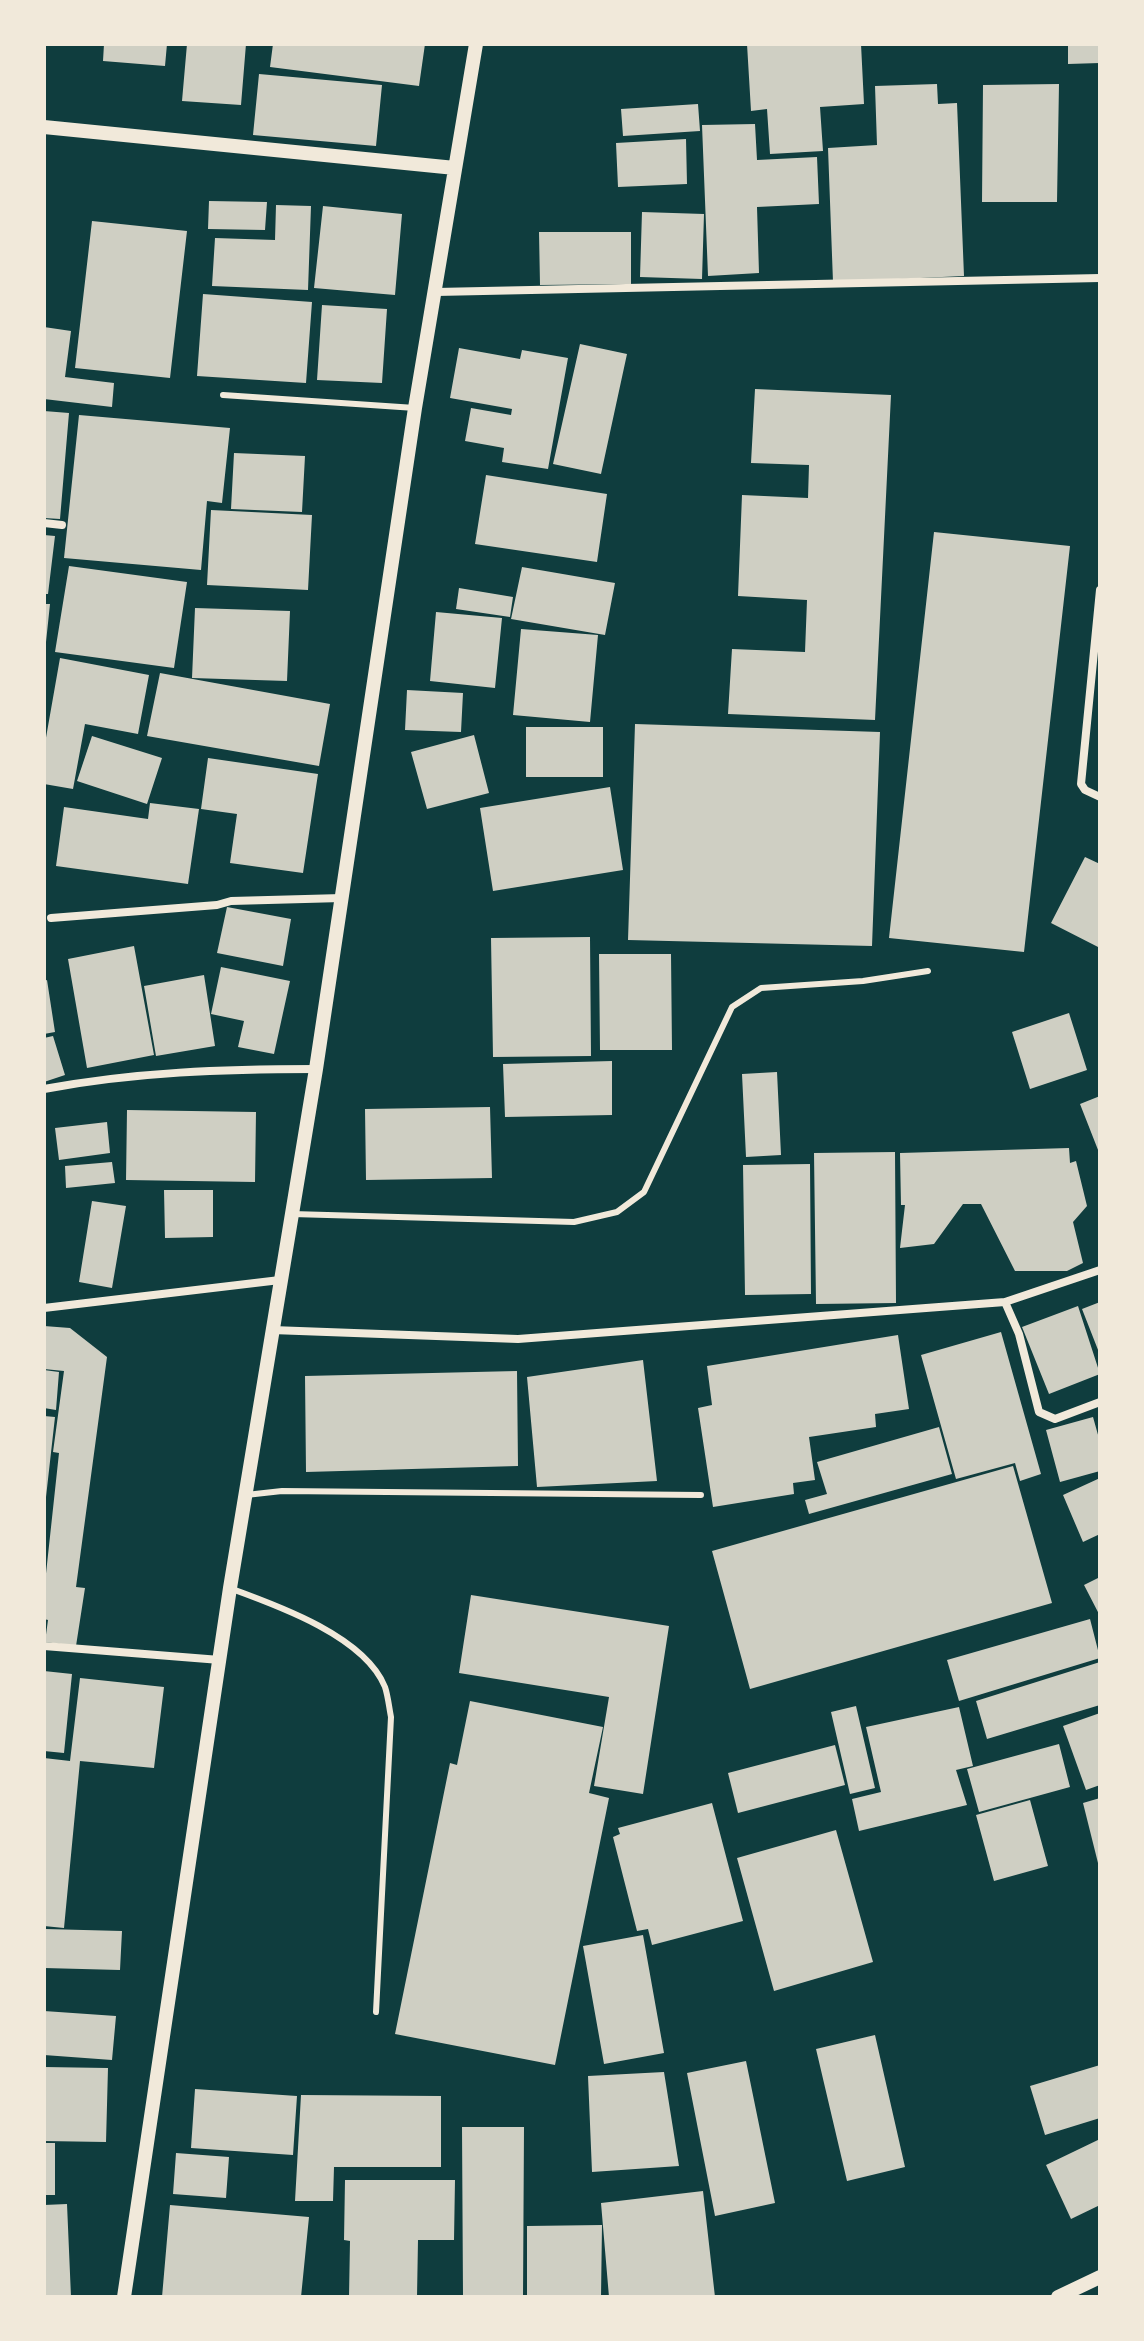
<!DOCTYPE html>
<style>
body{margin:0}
#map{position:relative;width:1144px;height:2341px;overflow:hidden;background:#0f3d3e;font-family:"Noto Sans",sans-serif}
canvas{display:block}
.frame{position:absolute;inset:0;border:46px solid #f1e9da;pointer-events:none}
</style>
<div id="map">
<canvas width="1144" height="2341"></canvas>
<div class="frame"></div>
</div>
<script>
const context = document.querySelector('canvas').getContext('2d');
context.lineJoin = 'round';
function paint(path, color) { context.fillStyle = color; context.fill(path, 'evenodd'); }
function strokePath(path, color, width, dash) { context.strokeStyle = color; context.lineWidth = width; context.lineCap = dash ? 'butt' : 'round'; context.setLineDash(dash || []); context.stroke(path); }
paint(new Path2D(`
 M104,44H167L165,66L103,61Z
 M187,44H246L241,105L182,101Z
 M273,44H425L419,86L270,67Z
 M747,44H861L864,104L820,107L823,151L770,154L767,109L751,111Z
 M1068,44H1100V63L1068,64Z
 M259,74L382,85L376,146L253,135Z
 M937,84L938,104L957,103L964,276L833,282L828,148L877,145L875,86Z
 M1059,84L1057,202H982L983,85Z
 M698,104L700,131L623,136L621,109Z
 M755,124L757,160L817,157L819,204L757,207L759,273L708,276L702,125Z
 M686,139L687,184L618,187L616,143Z
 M209,201L267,202L265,230L208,229Z
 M276,205L311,206L308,290L212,286L215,238L275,240Z
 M323,206L402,214L395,295L314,288Z
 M642,212L704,214L702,279L640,277Z
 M92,221L187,231L170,378L75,368Z
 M539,232H631V284L540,285Z
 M203,294L312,302L306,383L197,376Z
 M322,305L387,309L382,383L317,380Z
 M44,327L71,331L65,377L114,383L112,407L44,399Z
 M580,344L627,354L601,474L553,464Z
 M459,348L520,359L522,350L568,358L548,469L502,462L504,448L465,441L471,408L511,415L512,409L450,398Z
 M755,389L891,395L875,720L728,714L732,649L805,652L807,600L738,596L742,495L808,498L809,465L751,463Z
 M44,411L69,413L60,519L44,518Z
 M79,415L230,428L222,503L207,501L201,570L64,558Z
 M234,453L305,456L302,512L231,509Z
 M486,475L607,494L597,562L475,544Z
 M211,510L312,515L308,590L207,585Z
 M934,532L1070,546L1024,952L889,938Z
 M44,535L55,536L48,594H44Z
 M69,566L187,582L174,668L55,652Z
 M522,567L615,583L605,635L511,619Z
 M459,588L513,597L510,617L456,609Z
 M44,604H50L46,642H44Z
 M195,608L290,611L287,681L192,678Z
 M436,612L502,618L495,688L430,681Z
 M521,629L598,635L590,722L513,715Z
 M60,658L149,675L138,734L85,724L73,789L44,784V749Z
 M160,673L330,704L319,766L147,736Z
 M407,690L463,693L461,732L405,730Z
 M635,724L880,732L872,946L628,940Z
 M526,727H603V777H526Z
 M474,735L489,793L427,809L411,752Z
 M92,736L162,758L147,804L77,781Z
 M208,758L318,774L303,873L230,863L237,814L201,809Z
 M610,787L623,870L493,891L480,808Z
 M150,803L199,809L188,884L56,866L64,807L148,819Z
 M1085,857L1100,864V948L1051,923Z
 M227,907L291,919L283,966L217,953Z
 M590,937L591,1056L493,1057L491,938Z
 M134,946L154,1055L87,1068L68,959Z
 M599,954H671L672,1050H600Z
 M221,967L290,981L274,1054L238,1047L244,1021L211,1014Z
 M204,975L215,1046L156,1056L144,986Z
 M47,980L55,1032L44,1034V981Z
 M1069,1013L1087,1070L1030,1089L1012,1032Z
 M53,1036L65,1075L44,1082V1038Z
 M612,1061V1115L505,1117L503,1064Z
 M777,1072L781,1155L746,1157L742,1074Z
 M1100,1096V1155L1080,1104Z
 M490,1107L492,1178L366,1180L365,1109Z
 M127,1110L256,1112L255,1182L126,1180Z
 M107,1122L110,1153L59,1160L55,1128Z
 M1069,1148L1070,1163L1076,1161L1087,1206L1073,1222L1083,1263L1067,1271H1015L981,1204H963L934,1244L900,1248L905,1205H901L900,1153Z
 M895,1152L896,1303L816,1304L814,1153Z
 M112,1162L115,1183L66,1188L65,1166Z
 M810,1164L811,1294L745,1295L743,1165Z
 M164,1190H213V1237L165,1238Z
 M92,1201L126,1206L112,1288L79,1282Z
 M1100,1302V1355L1082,1309Z
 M1078,1306L1100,1374L1049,1394L1022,1327Z
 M44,1326L70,1328L107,1357L76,1587L85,1588L76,1646L45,1642L48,1620L44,1619V1592L59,1453L53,1452L64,1371L44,1369Z
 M1001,1332L1041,1474L1020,1481L1015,1463L956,1479L921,1355Z
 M898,1335L909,1409L875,1414L876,1427L809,1437L815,1480L793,1483L794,1494L713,1507L698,1408L712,1405L707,1366Z
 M643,1360L657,1481L537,1487L527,1377Z
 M44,1370L59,1372L56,1410L44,1408Z
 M517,1371L518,1466L306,1472L305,1376Z
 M44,1416L55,1417L46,1497H44Z
 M1093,1417L1100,1442V1471L1060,1482L1046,1430Z
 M939,1427L952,1474L809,1514L805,1500L827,1494L817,1462Z
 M1013,1466L1052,1603L750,1689L712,1551Z
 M1100,1478V1534L1083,1542L1063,1495Z
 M1100,1577V1616L1084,1585Z
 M471,1595L669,1626L643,1794L594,1786L609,1697L459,1673Z
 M1090,1619L1100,1658L959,1701L947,1660Z
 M1100,1662V1705L987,1739L976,1701Z
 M44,1671L72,1674L64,1753L44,1751Z
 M80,1678L164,1687L154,1768L80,1761L64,1928L44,1926V1758L70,1761Z
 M470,1701L603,1727L589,1793L609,1798L555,2065L395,2034L450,1763L457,1765Z
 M856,1706L875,1788L850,1794L831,1712Z
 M959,1707L973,1766L956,1770L967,1805L859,1831L852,1799L881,1792L866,1727Z
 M1100,1713V1785L1086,1790L1063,1726Z
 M1059,1744L1070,1787L979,1812L967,1769Z
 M835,1745L845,1785L738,1813L728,1773Z
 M1100,1798V1867H1099L1083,1803Z
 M1030,1800L1048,1866L994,1881L976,1815Z
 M712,1803L743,1921L652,1945L648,1929L637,1931L613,1837L620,1834L618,1828Z
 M836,1830L873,1962L774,1991L737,1858Z
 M45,1929L122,1931L120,1970L44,1968Z
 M643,1935L664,2053L604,2064L583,1946Z
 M44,2011L116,2016L112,2060L44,2055Z
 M875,2035L905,2167L847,2181L816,2049Z
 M746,2061L775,2203L715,2216L687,2073Z
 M1100,2065V2118L1045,2135L1030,2086Z
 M44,2067L108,2068L106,2142L44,2141Z
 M664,2072L679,2166L592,2172L588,2076Z
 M195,2089L297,2096L293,2155L191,2148Z
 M301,2095L441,2096V2167H334L333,2201H295Z
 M462,2127H524L523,2297H463Z
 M1100,2139V2205L1071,2219L1046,2165Z
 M44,2143H55V2195H44Z
 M176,2153L229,2157L226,2198L173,2194Z
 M345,2180H455L454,2240H418L417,2297H349L350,2241L344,2240Z
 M703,2191L715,2297H609L601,2203Z
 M67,2204L71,2297H44V2205Z
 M170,2205L309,2217L301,2297H162Z
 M602,2225L601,2297H527V2226Z`), '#cfcfc3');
strokePath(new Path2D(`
 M223,395L415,408
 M292,1214L574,1222L617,1212L644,1192L732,1007L761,988L863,981L928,971
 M246,1495L282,1491L701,1495
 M232,1589C279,1606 365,1637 385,1687C388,1696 389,1707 391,1717L376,2012`), '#f1e9da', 6);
strokePath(new Path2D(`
 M436,292L1100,278
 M44,523L62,525
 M1100,590L1081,784L1085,790L1100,797
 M51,918L217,905L231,901L342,898
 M44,1089C135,1072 224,1069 316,1069
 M1005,1302L1019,1334L1039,1412L1055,1419L1100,1402
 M44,1308L280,1280
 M272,1330L518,1339L1005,1302L1100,1270
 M44,1646L220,1660`), '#f1e9da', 8);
strokePath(new Path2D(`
 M44,127L455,168
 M124,2297L230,1588L316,1069L415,408L476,44
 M1058,2297L1100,2277`), '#f1e9da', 14);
</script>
